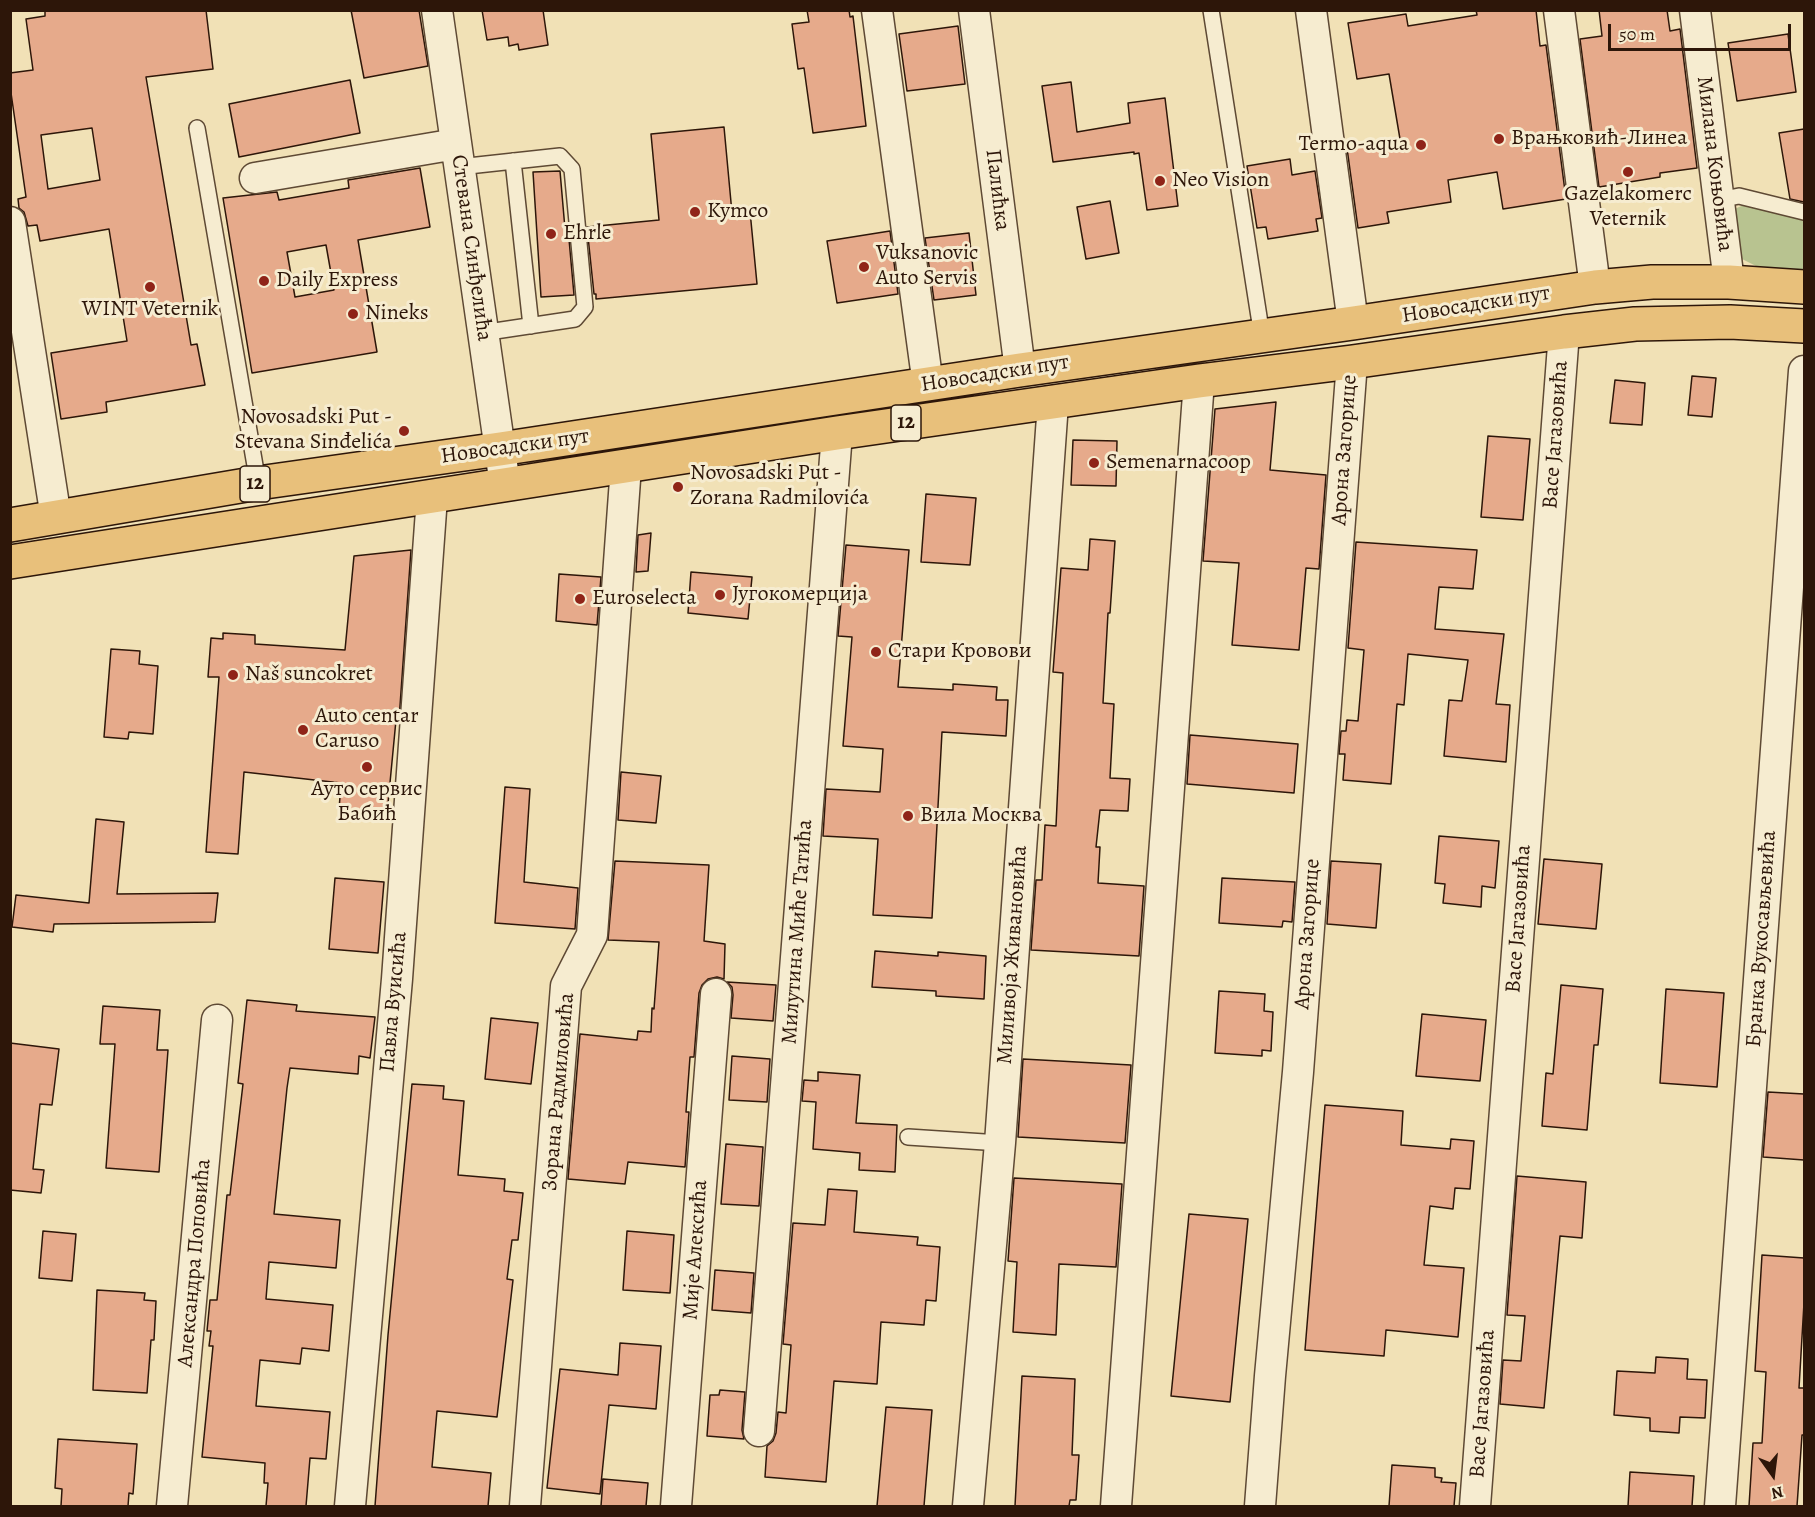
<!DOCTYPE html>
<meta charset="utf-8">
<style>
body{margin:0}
#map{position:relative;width:1815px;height:1517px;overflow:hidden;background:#f1e1b6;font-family:Alegreya,serif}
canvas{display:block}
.frame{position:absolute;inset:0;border:12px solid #2d1609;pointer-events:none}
.north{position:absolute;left:1743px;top:1445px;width:60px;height:60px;-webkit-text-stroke:4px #f6ecd0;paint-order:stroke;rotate:166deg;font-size:16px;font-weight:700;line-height:24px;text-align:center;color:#2d1609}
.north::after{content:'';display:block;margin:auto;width:21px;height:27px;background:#2d1609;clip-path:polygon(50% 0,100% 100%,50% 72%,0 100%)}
.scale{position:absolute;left:1608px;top:24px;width:183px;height:27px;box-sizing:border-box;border:3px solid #2d1609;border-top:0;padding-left:8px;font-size:18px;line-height:21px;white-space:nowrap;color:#2d1609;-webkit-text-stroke:4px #f6ecd0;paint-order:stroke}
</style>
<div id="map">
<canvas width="1815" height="1517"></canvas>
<div class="frame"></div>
<div class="north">N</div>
<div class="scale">50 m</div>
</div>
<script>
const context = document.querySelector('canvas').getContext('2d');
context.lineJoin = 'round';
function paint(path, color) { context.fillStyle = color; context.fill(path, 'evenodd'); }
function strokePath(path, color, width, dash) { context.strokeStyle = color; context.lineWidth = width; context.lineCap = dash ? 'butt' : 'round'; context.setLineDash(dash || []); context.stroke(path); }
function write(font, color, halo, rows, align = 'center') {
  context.font = font + ' Alegreya,serif'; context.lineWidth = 6; context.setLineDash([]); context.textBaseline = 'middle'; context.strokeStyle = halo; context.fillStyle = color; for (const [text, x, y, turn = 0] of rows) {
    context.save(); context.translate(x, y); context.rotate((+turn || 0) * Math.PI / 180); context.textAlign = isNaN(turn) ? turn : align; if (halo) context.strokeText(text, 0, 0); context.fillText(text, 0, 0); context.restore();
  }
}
paint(new Path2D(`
 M1746,204L1804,219V273L1762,269L1736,256L1730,211Z`), '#b8c390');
const building = new Path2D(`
 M45,10H206L213,69L146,77L191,345L197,344L205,385L106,402L107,412L61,419L51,353L127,341L109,229L40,241L37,225L28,226L24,212L19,208L18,199L26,197L10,86V73L33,70L26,19L45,16ZM92,128L100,180L48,189L41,135Z
 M351,10H419L428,66L364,78Z
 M482,10H543L548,45L519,50L518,44L509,46L508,37L487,40Z
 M807,10H849L850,17L853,16L866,126L813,133L804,68L798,69L792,24L809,22Z
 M1476,10H1536L1540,46L1546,45L1566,199L1503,209L1497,172L1448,180L1451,202L1387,212L1389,223L1358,228L1347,148L1400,139L1389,74L1357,79L1348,23L1406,14L1408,26L1477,15Z
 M1599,10H1667L1670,31L1680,29L1697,168L1660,173V177L1599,187L1580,39L1602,36Z
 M958,26L965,84L907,91L899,34Z
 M1788,34L1796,92L1737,101L1728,43Z
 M350,80L360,133L239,157L229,104Z
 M1071,82L1077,132L1130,123L1128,103L1165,98L1178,206L1147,210L1139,153L1134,154V152L1053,162L1042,86Z
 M724,127L732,213L750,211L757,284L596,299V294H594L587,227L659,220L651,134Z
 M1804,129V202L1790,199L1779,133Z
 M1290,159L1292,175L1315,171L1322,218L1316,219L1318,231L1268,239L1266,227L1257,228L1247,166Z
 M420,168L430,227L358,240L377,352L252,373L223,198L277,192L279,200L349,188L348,180ZM326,245L334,290L295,297L287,252Z
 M560,171L565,229L568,228L574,295L541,297L533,172Z
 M1110,201L1119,253L1086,259L1077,207Z
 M890,231L898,294L837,303L827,241Z
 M969,233L976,295L934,300L925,238Z
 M1692,376L1716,378L1712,417L1688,415Z
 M1615,380L1645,383L1642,425L1610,423Z
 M1276,402L1270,470L1326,475L1319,569L1306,568L1299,650L1232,645L1239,563L1203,561L1215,409Z
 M1488,436L1530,439L1523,520L1481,517Z
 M1073,440L1117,441L1116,486L1071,485Z
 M926,494L976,498L970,565L921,562Z
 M651,533L648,571L636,572L638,535Z
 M1090,539L1115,541L1110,613H1108L1103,703L1114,704L1110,778L1130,779L1128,811L1100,810L1096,847H1100L1098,883L1144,886L1139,956L1031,950L1036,880H1042L1045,825L1056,826L1063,673L1053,672L1061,568L1088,570Z
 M1356,542L1477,550L1473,589L1439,587L1435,629L1504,634L1496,704L1510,705L1506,762L1444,756L1449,700L1462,701L1468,660L1408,654L1404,705L1397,704L1391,784L1343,780L1345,754H1339L1341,731H1346L1347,720L1358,721L1364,650L1348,648Z
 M846,545L909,550L898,687L953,690V684L997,687L996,700H1008L1006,736L942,732L932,918L873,915L878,839L823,836L826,789L880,792L883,749L843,746L852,637L838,636Z
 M411,550L399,720H396L387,814L339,810L341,783L244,772L238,854L206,852L219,677H208L211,638L223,639V633L255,635V644L345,650L354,556Z
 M691,572L752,577L748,619L688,613Z
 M559,574L601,577L597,625L556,621Z
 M111,649L140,651L139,664L158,666L153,734L129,732L128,739L104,737Z
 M1190,735L1298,744L1294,793L1187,784Z
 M621,772L661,776L656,823L618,820Z
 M505,787L530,789L524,882L578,888L575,929L495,923Z
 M96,819L124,822L117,894L218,893L215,922L54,924L53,932L12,927L16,895L89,903Z
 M1439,836L1499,841L1495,888L1482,886L1481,907L1443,903L1445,884L1435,883Z
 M1544,859L1602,864L1596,929L1538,924Z
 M615,861L709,865L704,941L725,944L724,979L717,977L708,979L702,985L699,993L694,1057H690L686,1112H689L685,1167L628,1162L625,1184L568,1179L580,1034L637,1040L638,1031L651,1032L652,1008L654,1009L659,942L608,940Z
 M1331,861L1381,864L1376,928L1327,924Z
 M335,878L384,882L378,953L329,949Z
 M1222,878L1295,882L1292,922L1283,921L1282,927L1219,923Z
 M875,951L938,956V952L986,956L984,999L936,996V991L872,987Z
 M727,982L776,985L773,1021L731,1018L733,995L732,987Z
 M1561,985L1603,989L1598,1045H1594L1587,1130L1542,1126L1546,1073L1553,1074Z
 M1666,989L1724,993L1717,1087L1660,1083Z
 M1219,991L1265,994L1264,1011L1273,1012L1271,1051L1262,1050V1056L1215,1053Z
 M247,1000L297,1005L296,1011L375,1017L370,1058L359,1056L358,1074L290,1068L287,1088L274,1214L340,1220L336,1268L269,1262L266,1299L333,1305L329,1351L302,1348L300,1364L260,1360L256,1406L330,1412L326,1459L310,1458L306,1506H266L268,1483H264L265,1463L202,1457L213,1346H209L211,1331H207L210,1300H217L227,1195H230L243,1084L238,1083Z
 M103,1006L160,1010L157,1050H168L159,1172L106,1168L115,1044H100Z
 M1422,1014L1486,1020L1480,1081L1416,1076Z
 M491,1018L538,1023L531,1084L485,1079Z
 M10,1043L59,1049L52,1105L40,1104L33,1169L44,1170L41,1193L10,1190Z
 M732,1056L770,1059L767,1102L729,1100Z
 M1023,1059L1131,1065L1125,1143L1018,1137Z
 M818,1072L860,1075L856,1123L897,1125L895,1172L859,1170L860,1153L813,1149L816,1102L802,1101L804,1080L818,1081Z
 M412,1084L444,1086L443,1099L464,1101L458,1175L505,1179L504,1191L523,1193L518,1240H512L507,1279L513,1280L497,1417L437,1411L432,1467L491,1473L488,1506H375L388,1335Z
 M1768,1092L1804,1094V1160L1763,1157Z
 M1325,1105L1403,1111L1401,1145L1450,1149L1451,1139L1474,1141L1470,1189L1455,1188L1453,1209L1430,1206L1424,1265L1464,1268L1458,1337L1386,1330L1384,1356L1305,1350Z
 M726,1144L763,1147L759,1206L721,1204Z
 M1517,1176L1586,1182L1582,1238L1560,1236L1544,1408L1500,1404L1503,1360L1521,1361L1525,1316L1507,1315Z
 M1014,1178L1122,1184L1116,1267L1059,1264L1056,1335L1013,1332L1017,1262L1008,1261Z
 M828,1189L857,1191L854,1232L918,1237L917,1245L940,1247L936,1301L926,1300L924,1325L881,1322L877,1384L834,1381L826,1482L765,1477L767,1446L773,1441L776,1433L778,1412L786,1413L791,1345L783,1344L793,1223L825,1225Z
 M1189,1214L1248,1219L1230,1402L1171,1396Z
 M43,1231L76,1234L72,1281L39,1278Z
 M627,1231L674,1235L670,1293L623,1290Z
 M1762,1255L1804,1258V1303L1799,1388H1804V1435H1802L1797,1506H1749L1753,1443H1762L1766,1372L1755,1371Z
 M715,1270L754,1273L751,1313L712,1310Z
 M97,1290L145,1293L144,1300L156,1301L154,1340H151L147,1393L93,1390Z
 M620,1343L661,1346L656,1409L609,1405L600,1494L547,1488L560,1369L618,1375Z
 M1656,1357L1688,1359L1687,1379L1707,1380L1705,1418L1680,1417L1679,1433L1650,1431V1418L1614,1415L1617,1371L1655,1373Z
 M1022,1376L1075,1379L1072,1455H1079L1076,1500H1070L1069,1506H1015Z
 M720,1390L745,1392L742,1430L744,1439L707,1436L710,1395H719Z
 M886,1407L932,1410L924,1506H877Z
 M58,1439L137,1444L133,1494L129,1493L128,1506H61L62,1489L55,1488Z
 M1392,1465L1435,1468V1477L1442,1478L1441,1482L1456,1483L1454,1506H1389Z
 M1630,1472L1694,1476L1692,1506H1628Z
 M603,1479L648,1483L646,1506H601Z`);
paint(building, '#e6aa8b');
strokePath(building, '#2d1609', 1.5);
const service = new Path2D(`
 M1211,10L1262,336
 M197,128L258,483
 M513,161L531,326
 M459,167L560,156L572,169L585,307L575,319L495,331L482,330
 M1719,200L1739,196L1804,212
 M908,1137L1000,1143`);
const minor = new Path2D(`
 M437,10L505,485
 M877,10L928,385
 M974,10L1020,370
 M1311,10L1353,323
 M1559,10L1595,287
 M1695,10L1729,282
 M255,178L456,144
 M10,222L56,518
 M759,1431L837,433
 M172,1506L217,1020
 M350,1506L397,979L432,497
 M525,1506L566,986L592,935L626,466
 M676,1506L716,994
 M968,1506L1000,1143L1053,403
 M1116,1506L1199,381
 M1260,1506L1270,1376L1298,1072L1352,362
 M1475,1506L1564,332
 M1720,1506L1804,371`);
const primary = new Path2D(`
 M10,525L258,483L500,449L1020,370L1353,323L1595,287L1652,282H1729L1804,287
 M10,562L837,433L1199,381L1352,362L1564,332L1635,324L1730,322L1804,326`);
strokePath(service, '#5e4934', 18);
strokePath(minor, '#5e4934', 33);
strokePath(primary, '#2d1609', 36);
strokePath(service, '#f6ecd0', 15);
strokePath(minor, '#f6ecd0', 30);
strokePath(primary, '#e8c07b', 33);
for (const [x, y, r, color] of [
 [1499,139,6,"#8f2418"],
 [1421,145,6,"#8f2418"],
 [1628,172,6,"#8f2418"],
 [1160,181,6,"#8f2418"],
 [695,212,6,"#8f2418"],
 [551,234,6,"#8f2418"],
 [864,267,6,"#8f2418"],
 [264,281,6,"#8f2418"],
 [150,287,6,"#8f2418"],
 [353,314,6,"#8f2418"],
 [404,431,6,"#8f2418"],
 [1094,463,6,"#8f2418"],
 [678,487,6,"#8f2418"],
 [720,595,6,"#8f2418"],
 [580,599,6,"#8f2418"],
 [876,652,6,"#8f2418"],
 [233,675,6,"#8f2418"],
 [303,730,6,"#8f2418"],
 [367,767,6,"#8f2418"],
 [908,816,6,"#8f2418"]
]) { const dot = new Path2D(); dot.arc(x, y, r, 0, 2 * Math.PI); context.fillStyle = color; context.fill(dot); strokePath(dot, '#f6ecd0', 2); }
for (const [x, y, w] of [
 [906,423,30],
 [255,484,30]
]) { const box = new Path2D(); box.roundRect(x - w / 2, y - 18, w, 36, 4.5); context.fillStyle = '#f6ecd0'; context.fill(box); strokePath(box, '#2d1609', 1.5); }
write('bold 21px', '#2d1609', null, [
 ["12",906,423],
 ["12",255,484]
]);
write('22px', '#2d1609', '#f6ecd0', [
 ["Врањковић-Линеа",1511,139],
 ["Termo-aqua",1409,145,"right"],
 ["Neo Vision",1172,181],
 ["Gazelakomerc",1628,195,"center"],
 ["Veternik",1628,220,"center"],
 ["Kymco",707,212],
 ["Ehrle",563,234],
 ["Vuksanovic",876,254],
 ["Auto Servis",876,279],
 ["Daily Express",276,281],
 ["WINT Veternik",150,310,"center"],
 ["Nineks",365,314],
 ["Novosadski Put -",392,418,"right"],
 ["Stevana Sinđelića",392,443,"right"],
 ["Semenarnacoop",1106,463],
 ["Novosadski Put -",690,474],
 ["Zorana Radmilovića",690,499],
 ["Југокомерција",732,595],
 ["Euroselecta",592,599],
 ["Стари Кровови",888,652],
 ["Naš suncokret",245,675],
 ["Auto centar",315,717],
 ["Caruso",315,742],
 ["Ауто сервис",367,790,"center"],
 ["Бабић",367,815,"center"],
 ["Вила Москва",920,816]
], 'left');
write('22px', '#2d1609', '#f6ecd0', [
 ["Милана Коњовића",1714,164,83],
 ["Палићка",997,190,83],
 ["Стевана Синђелића",471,248,82],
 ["Новосадски пут",1476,305,-9],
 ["Новосадски пут",995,374,-9],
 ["Васе Јагазовића",1556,435,-86],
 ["Новосадски пут",515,447,-8],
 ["Арона Загорице",1345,450,-86],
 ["Васе Јагазовића",1519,919,-86],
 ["Милутина Миће Татића",798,932,-86],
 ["Арона Загорице",1308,934,-86],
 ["Бранка Вукосављевића",1762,939,-86],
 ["Миливоја Живановића",1013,955,-86],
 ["Павла Вуисића",394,1002,-85],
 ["Зорана Радмиловића",559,1092,-85],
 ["Мије Алексића",696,1250,-86],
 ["Александра Поповића",195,1263,-85],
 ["Васе Јагазовића",1483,1404,-86]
]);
</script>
